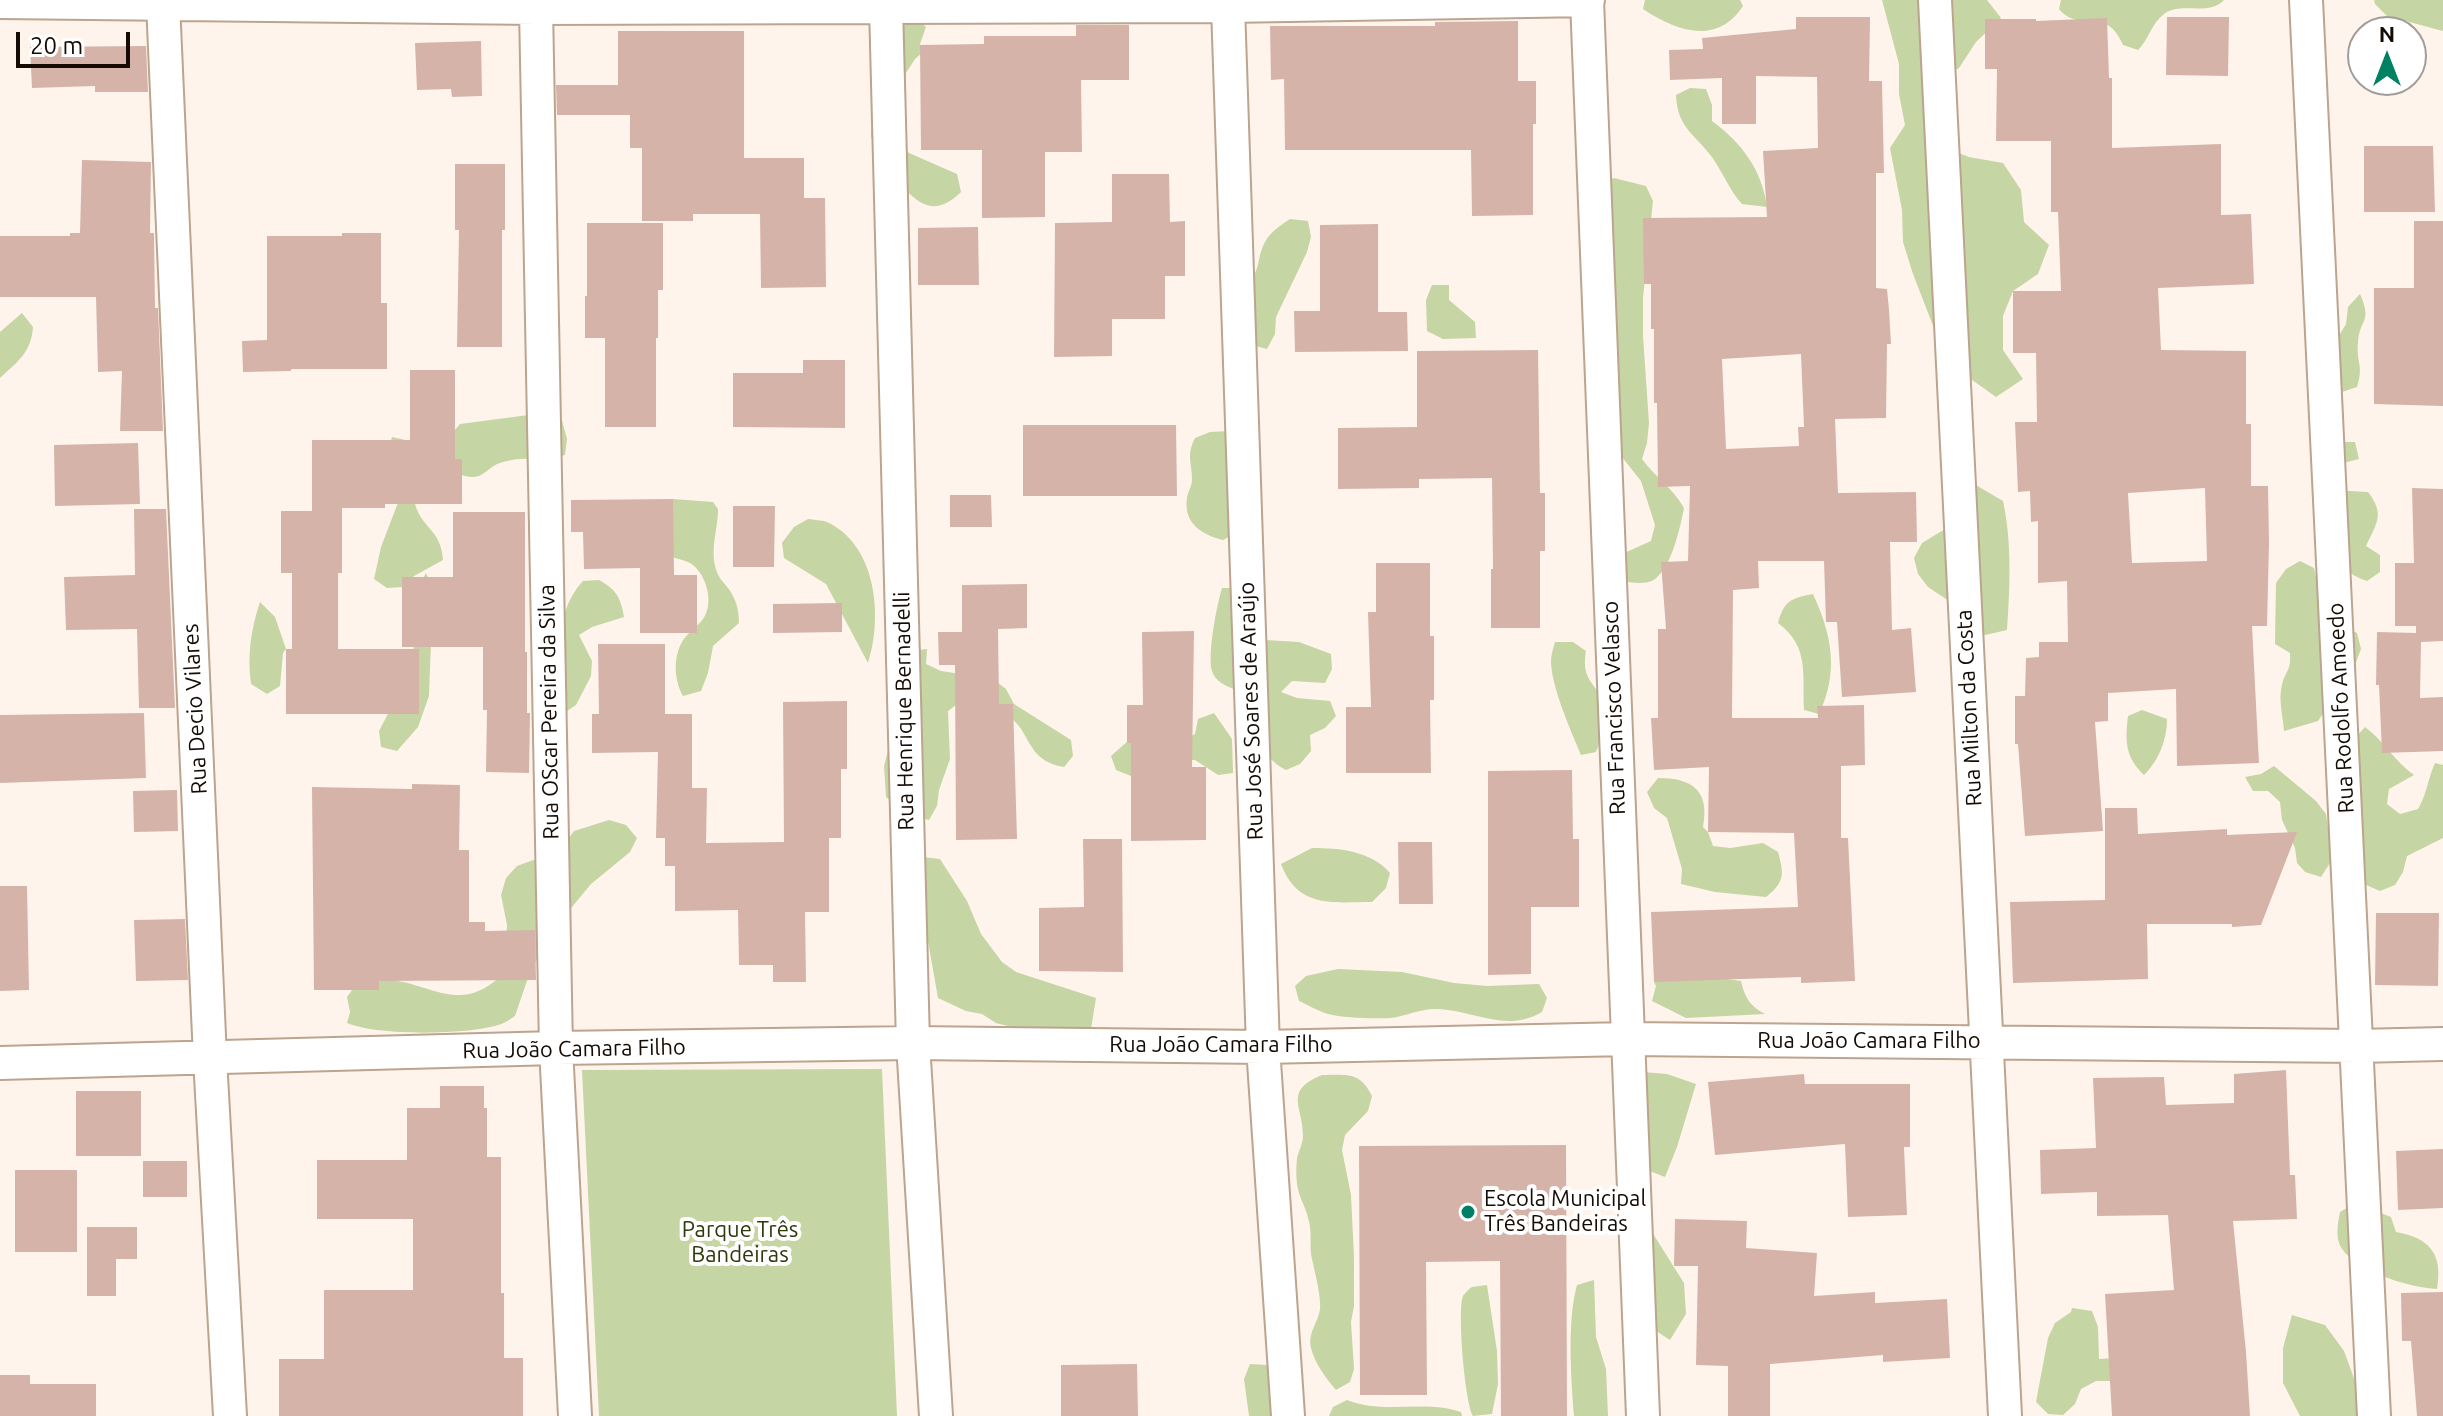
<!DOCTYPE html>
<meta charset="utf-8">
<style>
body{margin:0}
#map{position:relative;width:2443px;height:1416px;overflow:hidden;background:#fff4eb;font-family:Ubuntu,sans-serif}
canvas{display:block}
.north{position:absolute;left:2347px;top:16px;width:80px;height:80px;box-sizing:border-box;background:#fff;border:2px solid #a19d9b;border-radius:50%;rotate:0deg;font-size:22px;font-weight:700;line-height:32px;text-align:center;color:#130b04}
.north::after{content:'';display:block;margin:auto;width:28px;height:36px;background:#008163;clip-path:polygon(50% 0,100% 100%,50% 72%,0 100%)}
.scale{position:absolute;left:16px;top:32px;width:114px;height:36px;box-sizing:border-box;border:4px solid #130b04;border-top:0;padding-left:10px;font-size:24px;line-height:28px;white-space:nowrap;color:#130b04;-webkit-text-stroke:6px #fff;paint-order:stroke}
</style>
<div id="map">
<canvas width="2443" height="1416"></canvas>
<div class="north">N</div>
<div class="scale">20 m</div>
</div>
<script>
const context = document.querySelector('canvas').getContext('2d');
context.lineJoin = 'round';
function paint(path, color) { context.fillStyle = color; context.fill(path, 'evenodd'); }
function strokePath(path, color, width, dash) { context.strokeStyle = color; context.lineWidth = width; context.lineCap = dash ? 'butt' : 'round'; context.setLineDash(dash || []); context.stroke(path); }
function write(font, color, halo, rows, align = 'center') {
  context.font = font + ' Ubuntu,sans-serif'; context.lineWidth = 8; context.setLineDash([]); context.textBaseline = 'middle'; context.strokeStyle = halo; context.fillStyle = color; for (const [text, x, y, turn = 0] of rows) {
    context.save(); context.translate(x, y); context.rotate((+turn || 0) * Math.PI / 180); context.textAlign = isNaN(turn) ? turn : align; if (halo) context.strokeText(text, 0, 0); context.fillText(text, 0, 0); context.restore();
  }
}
paint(new Path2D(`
 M1645,0H1740L1743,6C1717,46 1676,31 1643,9Z
 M1882,0H1987L2001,18L1976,42L1959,68L1933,82L1938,145L1969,157L2003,163L2021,190L2024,222L2049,245L2038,274L2013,291L2003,316V350L2023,379L1996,397L1947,362L1913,274L1903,242L1902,210L1890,148L1905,125L1899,94V64Z
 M2061,0H2224C2208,17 2182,1 2164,14C2151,24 2149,39 2138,50L2123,45C2106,4 2079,34 2059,9Z
 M2374,0H2443V31L2387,16L2375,4Z
 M914,16L926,27L920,44L923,52L915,59L906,73L904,106L898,140L909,153L957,174L961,192C933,220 914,202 895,176C886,163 878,152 871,137L875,29Z
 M1690,88L1706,89L1712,105V121C1742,143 1762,170 1767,207L1742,204C1730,191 1724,175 1714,160C1697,135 1677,129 1676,95Z
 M1614,178L1646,186L1653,201L1643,298V336L1649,423L1647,443L1642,459C1655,477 1673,488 1684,508C1680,528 1672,566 1655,579C1646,585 1633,583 1624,581L1622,554L1651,541L1655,525L1641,481L1618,452L1599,185Z
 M1290,219L1308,221L1311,237L1307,252L1276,317L1275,334L1267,349L1252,345L1247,285C1262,268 1256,259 1265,242C1270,232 1281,225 1290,219Z
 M1432,285H1449V300L1475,322L1476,338L1443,339L1427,331L1426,300Z
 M2360,294C2373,323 2359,319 2358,343C2356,362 2364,366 2357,387L2342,392L2331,390L2337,339L2346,324L2348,307Z
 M22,313L33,327C31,353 18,361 0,378V332Z
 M544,413H560L567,439L565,455C543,462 521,455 500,463C489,466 485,477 472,477C465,477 460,474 454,471L448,438L460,424Z
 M1229,431L1236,533L1223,540C1202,535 1183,523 1187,498C1188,491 1192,486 1192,480C1192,461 1186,456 1195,438L1210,432Z
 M392,437L410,441C411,461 410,485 415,504C422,529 441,529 443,560L414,576L403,587L387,588L374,579L381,547L399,500L388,452Z
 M2339,442H2355L2359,459L2343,463L2330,474L2332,490L2368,492C2385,514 2377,523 2366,546L2380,555V572L2367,581C2329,568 2322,540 2332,504L2324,491L2313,462L2323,449Z
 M1969,481L2003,501C2012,542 2010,588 2007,630L1985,635L1967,631L1952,603L1928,587L1918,574L1914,558L1922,543L1950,526Z
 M673,499L713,502L718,509C718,531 709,550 717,572C719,578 724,583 728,588C736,599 739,609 739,623L713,646L708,673L701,691L683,696C674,680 673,658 682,642C687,633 697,627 703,619C715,602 706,573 690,563C682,559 674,558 666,555L661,513Z
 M808,519C814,520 821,520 827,522C877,545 883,618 868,663L826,584L784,558L782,543L794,527Z
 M2300,561L2314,568C2321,600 2324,619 2357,633L2361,649L2355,665L2318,721L2284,731C2283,716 2278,699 2282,685C2286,669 2291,672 2290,653L2275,644L2276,583L2286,569Z
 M426,573L433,589L429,696L418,727L397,751L381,747L379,731L402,687L413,652L418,620V588Z
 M599,580C616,589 621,598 624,617L592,627L579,635L592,661L591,676L576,705L561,715C561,670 550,616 583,581Z
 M1222,588H1239L1265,640L1299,642L1331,654L1332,669L1325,683L1292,681L1281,692L1297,698L1330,701L1336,716L1325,728L1310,735L1311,751L1300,764L1286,770C1257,756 1249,718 1236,690C1227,686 1215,682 1212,671C1207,655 1217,604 1222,588Z
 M1813,594C1832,635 1839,672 1819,714L1804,710C1802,674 1810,647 1778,623C1784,601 1791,598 1813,594Z
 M260,602L275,617L286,649L283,653L280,686L267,694L251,684C247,655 251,629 260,602Z
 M1555,642H1573L1586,651C1580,684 1600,683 1603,706C1606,721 1602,738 1596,752L1581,755C1571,731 1551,686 1551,661C1551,655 1553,649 1555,642Z
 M927,649L926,664L941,671L993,679L1006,689L1014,704L1071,740L1073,756L1064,767C1023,760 1032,727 1005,715C991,709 971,708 956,705L948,711L950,759L939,790L937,806L929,820C912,816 900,808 886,797L884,766L888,751L896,737L910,651Z
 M2142,710L2167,719C2167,740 2159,760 2144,775C2125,757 2125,741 2128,716Z
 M1214,713L1232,739L1233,773L1218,775L1195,760H1161L1131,776L1116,770L1111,756L1129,740L1180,742L1195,734L1198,719Z
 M2365,727C2384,741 2395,762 2414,775L2389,789L2387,804L2400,814L2418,809C2427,794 2428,778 2435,763L2443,765V838L2407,856L2403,872L2395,885L2380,891L2364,884L2354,739Z
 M2274,766L2316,801L2326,814L2331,847L2330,863L2321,877L2305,872L2297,863L2295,848L2282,820L2280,802L2268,791H2253L2245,777L2261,774Z
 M1658,778C1692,778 1710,790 1703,827L1708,832L1713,846L1730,848L1763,843L1778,852C1784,874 1785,882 1766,897L1715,892L1681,884L1682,869L1667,818L1654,808L1647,792Z
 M609,820L626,825L637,838L630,852L591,884L567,913L531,969L515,1016C510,1019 504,1024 498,1025C465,1035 378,1036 347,1023L350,1012L347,997C351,992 355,985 359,982C366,979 376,979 384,979C434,983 460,1017 505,972L507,925L501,895L506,878L517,866L547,855L563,846L574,831Z
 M1312,848C1340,848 1371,851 1390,873L1386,888L1372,902C1332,902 1298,909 1281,864Z
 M923,857L940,859L967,901L981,934L1002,962L1016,972L1096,998L1091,1029L1012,1027L996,1023L982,1014L966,1011L938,998L919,890Z
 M1338,969L1402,972L1454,983L1487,986L1539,984L1547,998L1542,1012C1506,1033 1476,1011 1439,1009C1419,1008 1408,1016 1390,1018C1374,1019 1343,1018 1328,1014C1318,1011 1308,1005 1299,1001L1295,986L1306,976Z
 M1672,979H1726L1741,981C1745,998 1750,1006 1765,1014L1686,1018L1652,1001L1656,986L1654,982Z
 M882,1069L897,1416H599L582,1070Z
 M1643,1072L1667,1074L1696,1084L1677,1147L1665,1177L1637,1166Z
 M1322,1075C1346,1075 1360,1071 1372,1096L1368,1111L1345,1135L1342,1150L1351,1195L1354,1257V1306L1351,1322L1354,1369L1350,1382L1336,1390C1326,1378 1315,1364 1311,1348C1307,1330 1322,1320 1320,1302C1319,1286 1314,1270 1311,1254C1310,1242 1312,1229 1308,1218C1306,1208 1300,1199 1298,1189C1296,1180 1296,1168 1297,1158C1299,1150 1303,1144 1303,1135C1303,1106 1283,1091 1322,1075Z
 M2355,1203L2391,1217L2396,1232C2430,1238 2443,1254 2437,1289C2411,1288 2349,1270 2339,1243C2336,1233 2338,1222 2340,1212Z
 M1650,1229L1684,1283L1686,1314L1670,1340L1642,1322Z
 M1594,1280L1596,1337L1606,1369L1608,1416H1574C1571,1378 1567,1321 1577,1285Z
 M1487,1285L1497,1351L1498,1384L1492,1414L1473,1416C1465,1403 1457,1310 1463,1296C1463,1295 1471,1287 1472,1287Z
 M2072,1308L2092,1311L2098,1327L2099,1359L2115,1358L2125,1381H2096L2081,1389L2075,1404L2063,1415L2048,1414L2036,1402L2048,1338L2055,1323L2071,1312Z
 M2292,1315L2325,1325L2344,1351L2355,1381L2368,1377L2389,1402L2391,1416H2300L2283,1383V1348Z
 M1250,1364L1267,1365L1280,1375L1273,1416H1249L1244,1379Z
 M1347,1400C1385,1415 1423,1399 1461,1412L1462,1416H1329L1333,1407Z`), '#c5d5a3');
paint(new Path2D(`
 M1796,17H1870L1869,81H1882L1884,173H1876V288L1887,289L1889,310L1891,344H1887L1886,418L1835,419L1838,493L1916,492L1917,542H1890L1892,630L1911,628L1916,692L1842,697L1837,622H1826L1824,561H1758L1759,588L1733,590L1732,718H1818L1817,706L1864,705L1865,765L1841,766V838H1848L1855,981L1801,983V977L1654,982L1651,912L1798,907L1794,833L1708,832L1709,767L1654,770L1651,718H1658V629H1666L1661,562L1688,561L1690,486L1658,487L1657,403H1654V329H1651V284H1644L1643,218L1767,217L1763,151L1818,148L1817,77L1756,76V124H1722V78L1670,80L1669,50L1703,49L1702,38L1796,29ZM1801,354L1804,427H1798L1799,446L1726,449L1722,359Z
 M2167,17H2229L2228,76L2166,75Z
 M2107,18L2109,78H2112V148L2221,144V215L2251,214L2254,284L2158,288L2161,350L2246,351V424H2251V486H2268L2269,543L2267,626H2252L2259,763L2177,766L2176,689L2108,693V721L2095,722L2103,831L2025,836L2018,744H2015V696H2025L2026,658L2039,657V642H2068L2067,581L2038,583V521L2031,522L2030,491L2018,492L2015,422H2037L2036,353H2013V291H2061L2058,212H2051V141H1996L1997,69H1985V19H2036V21ZM2205,488L2207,561L2132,563L2128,493Z
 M1518,21V81H1536V124H1533V215L1472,216L1471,150H1285L1284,79L1271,80L1270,26H1435V22Z
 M1076,25H1129V80H1081L1082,152H1045V217L982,218V150H921L920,45L984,44V36H1076Z
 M618,31H744V158H804V198H825L826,287L761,288L760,214H693V221H642V148H630V115H557L556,85H618Z
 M481,41L482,96L452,97L451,89L417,90L415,43Z
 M146,46L148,92H95V86L32,88L30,47Z
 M2364,146H2433L2435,212H2364Z
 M82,160L151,162L150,233H154L155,308H158L163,431H120L122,371L98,372L96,297H0V236H70V233H80Z
 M455,164H505V230H502V347H457L459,230H455Z
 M1112,174H1169L1170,222L1185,221V276H1165V319H1112V356L1054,357L1055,223L1112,222Z
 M2414,221H2443V406L2374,404V288H2414Z
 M587,223H663V290H658V338H656V427H605V338H585V296H587Z
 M1378,224V312H1407L1408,351L1295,352L1294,311H1320V225Z
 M978,227L979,285H918V228Z
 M342,233H381V303H387V369H291V371L243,372L242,341L267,340V236H342Z
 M1538,350L1540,493H1545V551H1540V628H1491V569H1493L1492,478L1419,479V488L1338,489V428L1417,427V351Z
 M803,360H845V428L733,427V373H803Z
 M410,370H455V459H462V504H385V508H342V573H338V649H419V714H286V649H292V573H281V511H312V440H410Z
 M1023,425H1176L1177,496H1023Z
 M138,443L140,504L55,506L54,445Z
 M2412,488L2443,489V641L2421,642L2420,698L2443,697V751L2382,753L2379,685H2376L2377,632L2416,633V626H2395V563H2414Z
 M950,495H991L992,527H950Z
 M673,499L674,575H697V633H640V568L584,569L583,532H571V500Z
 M733,506H775L774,567H733Z
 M134,509H166L175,708H139L137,629L66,630L64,577L135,575Z
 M453,512H525V652H527V713H530L529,773L486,772L487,710H483V647H402V577H453Z
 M1376,563H1430V636H1434V700H1430L1431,773H1346V707H1371L1368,612H1376Z
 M1027,584V628L998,629L999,704H1013L1017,839L956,840L955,665H939L938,632H962V585Z
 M842,603V632L773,633V604Z
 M1194,631L1192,767H1206V840L1131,841V743H1127V705H1143L1142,632Z
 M598,644H665V714H692V788H707L706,843L784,842L783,702L847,701V769H841V838H829V912H805L806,982H773V965H739L738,910L675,911V866H665V838H656L658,752L592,753V714H599Z
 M144,713L146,778L0,783V715Z
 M1572,770L1573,839H1579V907H1531V974L1488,975V771Z
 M412,784L460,785L459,850H469V922H485V931L535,930L536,980L379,981V990H314L312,787L412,789Z
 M177,790L178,831L134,832L133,791Z
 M2105,808H2137L2138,834L2227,829V835L2297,832L2261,925L2232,927V924H2147L2148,979L2013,983L2010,902L2105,900Z
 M1083,839H1122L1123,972L1039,971V908L1084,907Z
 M1398,842H1432L1433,904H1399Z
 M0,886H27L29,990L0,991Z
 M2376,913H2439L2438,986L2375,985Z
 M185,919L188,980L136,981L134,920Z
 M2286,1070L2290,1175H2295L2297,1219L2233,1221L2246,1352L2250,1416H2112L2105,1294L2174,1290L2168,1215L2097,1216V1192L2041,1194L2040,1150L2096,1148L2093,1078L2164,1077L2166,1105L2234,1103V1074Z
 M1804,1074L1805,1084H1910V1147H1904L1907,1215L1848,1217L1845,1144L1715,1155L1708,1082Z
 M440,1086H484V1108H487V1157H501V1293H504V1358H523V1416H279V1359H324V1290H413V1219H317V1160H407V1108H440Z
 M76,1091H141V1156H76Z
 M1566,1145L1567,1416H1501L1500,1261L1426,1262L1427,1395H1360L1359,1146Z
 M2443,1149V1208L2398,1210L2396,1151Z
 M143,1161H187V1197H143Z
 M15,1170H77V1252H15Z
 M1675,1219L1747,1221L1746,1248L1817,1253L1814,1296L1875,1292V1303L1947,1299L1950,1358L1883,1362V1355L1770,1364V1416H1728V1366L1696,1365L1698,1266H1674Z
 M87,1227H137V1259H116V1296H87Z
 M2443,1292V1416H2417L2411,1341H2402L2401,1293Z
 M1137,1364L1138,1416H1061V1365Z
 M0,1375H30V1384H96V1416H0Z`), '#d5b3a9');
const street = new Path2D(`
 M1587,0L1643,1416
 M1935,0L2005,1416
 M2306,0L2374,1416
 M0,2L536,8L1228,6L1588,0
 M163,3L210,1058L230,1416
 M886,6L913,1043L936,1416
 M1228,6L1263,1047L1288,1416
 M536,8L556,1048L575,1416
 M0,1063L556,1048L913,1043L1263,1047L1627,1039L2358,1046L2443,1044`);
strokePath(street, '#bca48e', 36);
strokePath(street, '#fff', 32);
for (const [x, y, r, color] of [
 [1468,1212,8,"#008163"]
]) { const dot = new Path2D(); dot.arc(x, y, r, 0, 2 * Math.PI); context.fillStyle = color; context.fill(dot); strokePath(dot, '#fff', 3); }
write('22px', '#130b04', '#fff', [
 ["Rua Francisco Velasco",1614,708,-92],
 ["Rua Milton da Costa",1969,708,-93],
 ["Rua Rodolfo Amoedo",2341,708,-93],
 ["Rua Decio Vilares",195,709,-93],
 ["Rua Henrique Bernadelli",904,711,-91],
 ["Rua José Soares de Araújo",1251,711,-92],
 ["Rua OScar Pereira da Silva",549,712,-91],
 ["Rua João Camara Filho",1869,1041],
 ["Rua João Camara Filho",1221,1045],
 ["Rua João Camara Filho",574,1049,-1]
]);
write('22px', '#130b04', '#fff', [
 ["Escola Municipal",1484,1199],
 ["Três Bandeiras",1484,1224]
], 'left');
write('22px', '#2e3a0b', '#fff', [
 ["Parque Três",740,1230],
 ["Bandeiras",740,1255]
]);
</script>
